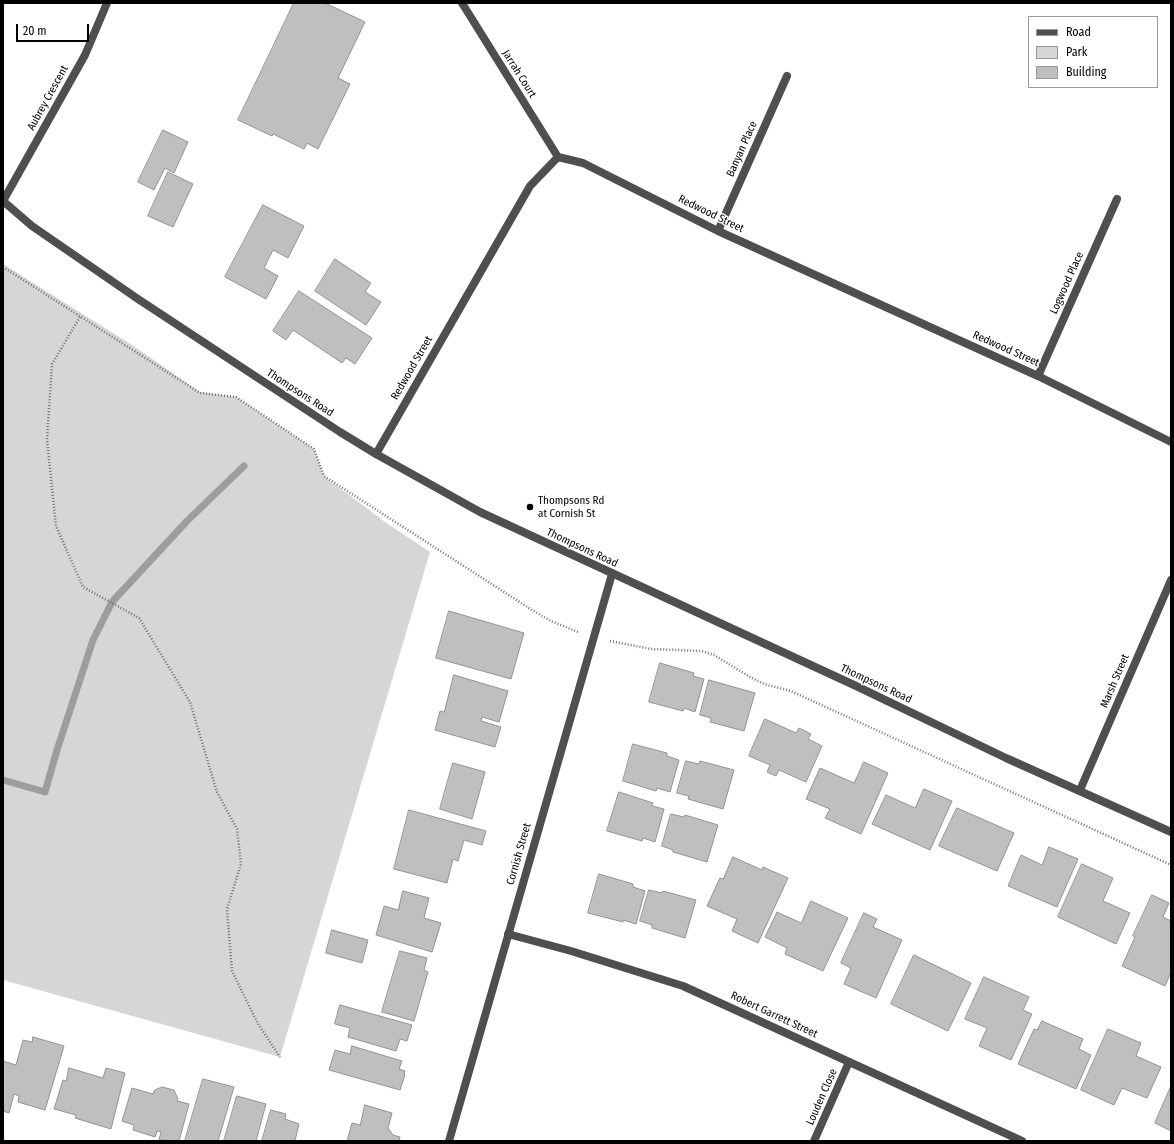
<!DOCTYPE html>
<style>
body{margin:0}
#map{position:relative;width:1174px;height:1144px;overflow:hidden;background:#fff;font-family:"Fira Sans Condensed",sans-serif}
canvas{display:block}
.frame{position:absolute;inset:0;border:4px solid #000;pointer-events:none}
.legend{position:absolute;left:1028px;top:16px;width:130px;height:72px;box-sizing:border-box;background:#fff;border:1px solid #999;margin:0;padding:5px 7px;list-style:none;font-size:12px;color:#000}
.legend li{display:flex;align-items:center;gap:8px;height:20px}
.legend b{width:20px;border:1px solid #999}
.scale{position:absolute;left:16px;top:24px;width:73px;height:18px;box-sizing:border-box;border:2px solid #000;border-top:0;padding-left:5px;font-size:12px;line-height:14px;white-space:nowrap;color:#000;-webkit-text-stroke:3px #fff;paint-order:stroke}
</style>
<div id="map">
<canvas width="1174" height="1144"></canvas>
<div class="frame"></div>
<ul class="legend">
<li><b style="height:5px;background:#4f4f4f"></b>Road</li>
<li><b style="height:11px;background:#d6d6d6"></b>Park</li>
<li><b style="height:11px;background:#bfbfbf"></b>Building</li>
</ul>
<div class="scale">20 m</div>
</div>
<script>
const context = document.querySelector('canvas').getContext('2d');
context.lineJoin = 'round';
function paint(path, color) { context.fillStyle = color; context.fill(path, 'evenodd'); }
function strokePath(path, color, width, dash) { context.strokeStyle = color; context.lineWidth = width; context.lineCap = dash ? 'butt' : 'round'; context.setLineDash(dash || []); context.stroke(path); }
function write(font, color, halo, rows, align = 'center') {
  context.font = font + ' "Fira Sans Condensed",sans-serif'; context.lineWidth = 3; context.setLineDash([]); context.textBaseline = 'middle'; context.strokeStyle = halo; context.fillStyle = color; for (const [text, x, y, turn = 0] of rows) {
    context.save(); context.translate(x, y); context.rotate((+turn || 0) * Math.PI / 180); context.textAlign = isNaN(turn) ? turn : align; if (halo) context.strokeText(text, 0, 0); context.fillText(text, 0, 0); context.restore();
  }
}
paint(new Path2D(`
 M3,264L132,345L200,392L236,397L314,449L324,476L385,522L430,552L280,1057L3,980Z`), '#d6d6d6');
strokePath(new Path2D(`
 M3,780L45,792L57,750L93,640L112,602L187,521L244,466`), '#9d9d9d', 7);
const building = new Path2D(`
 M294,3H325L365,22L338,78L350,84L318,149L307,143L304,149L273,134L272,136L238,120Z
 M163,130L188,142L174,173L165,168L154,190L138,182Z
 M168,172L193,184L173,227L148,216Z
 M263,205L304,226L288,258L273,250L264,268L278,276L266,299L225,277Z
 M335,259L371,283L365,292L381,302L366,325L315,291Z
 M299,291L372,338L355,364L346,358L342,363L293,330L286,340L273,331Z
 M449,611L524,633L511,679L436,658Z
 M660,663L694,673L693,676L704,679L695,712L684,708L683,711L649,702Z
 M454,675L508,691L499,722L482,717L481,721L501,727L495,747L435,730L440,711L444,712Z
 M709,680L755,693L744,731L710,722L711,718L700,715Z
 M765,719L796,733L799,728L811,734L808,739L822,746L806,782L779,770L776,776L767,772L770,765L749,756Z
 M633,744L667,753V756L679,760L670,792L657,788L656,791L623,781Z
 M686,761L699,764L700,761L734,770L723,809L688,799L689,796L677,793Z
 M864,762L888,773L861,834L825,818L830,809L806,799L820,768L854,783Z
 M453,763L485,772L472,819L440,809Z
 M924,789L952,801L930,850L872,824L886,795L915,808Z
 M619,792L653,803L652,806L664,809L655,842L643,838L642,841L607,831Z
 M957,808L1014,833L997,871L939,846Z
 M409,810L486,831L482,845L464,840L458,861L453,859L447,883L394,869Z
 M671,814L684,817L685,815L718,825L707,862L673,852V850L662,846Z
 M1049,847L1078,859L1057,907L1008,886L1021,855L1042,865Z
 M733,857L762,870L763,867L788,878L758,943L732,931L737,919L707,906L720,878L723,879Z
 M1082,864L1113,878L1103,901L1130,913L1116,944L1058,917Z
 M599,874L633,884V887L645,891L636,924L623,920V922L588,913Z
 M649,890L662,893L663,891L696,900L685,938L652,928V925L640,921Z
 M403,891L429,898L424,918L441,923L432,952L376,935L384,906L398,910Z
 M1152,895L1169,903L1163,917L1171,921V972L1165,986L1122,966L1135,937L1133,936Z
 M811,901L848,918L823,971L785,954L787,948L765,937L777,912L801,923Z
 M864,913L877,919L873,927L902,940L876,998L844,984L851,968L841,963Z
 M332,930L368,940L362,963L326,953Z
 M400,951L427,958L424,970L428,972L414,1021L382,1012Z
 M914,955L971,983L948,1031L891,1004Z
 M984,977L1029,997L1023,1010L1032,1014L1011,1060L979,1046L987,1028L965,1019Z
 M340,1005L412,1025L407,1041L400,1039L396,1051L348,1037L350,1028L335,1024Z
 M1042,1021L1083,1039L1079,1049L1091,1055L1076,1089L1018,1064L1034,1029L1037,1030Z
 M1108,1029L1141,1043L1136,1056L1161,1067L1147,1098L1122,1088L1114,1105L1081,1090Z
 M33,1037L64,1046L45,1110L18,1102L19,1096L14,1094L9,1113L3,1111V1061L16,1065L23,1040L32,1042Z
 M352,1046L402,1061L399,1069L405,1071L404,1075H405L400,1090L329,1070L335,1050L350,1054Z
 M69,1068L103,1078L106,1068L125,1073L111,1129L75,1118L76,1115L54,1109L63,1080L66,1081Z
 M203,1079L234,1087L218,1141H185Z
 M1171,1086V1131L1155,1123Z
 M162,1087L174,1090L178,1099L177,1101L189,1104L179,1141L159,1140L161,1132L157,1131L155,1137L133,1130L134,1125L122,1121L132,1088L153,1094L154,1091Z
 M237,1096L266,1104L256,1141H224Z
 M365,1105L392,1113L388,1128L393,1135L400,1137L399,1141H347L352,1123L360,1125Z
 M271,1110L286,1114L285,1119L299,1124L295,1141H262Z`);
paint(building, '#bfbfbf');
strokePath(building, '#939393', 1);
strokePath(new Path2D(`
 M3,267L200,393L236,397L314,449L324,476L532,610L551,621L578,632
 M80,317L52,364L47,440L56,526L83,587L139,618L190,702L217,792L237,829L241,864L227,909L232,971L258,1024L280,1057
 M610,641L651,649L702,651L714,655L750,677L767,685L791,691L1171,865`), '#717171', 2.5, [1, 2]);
strokePath(new Path2D(`
 M462,3L558,157
 M558,157L583,163L718,231L1038,376L1171,442
 M3,201L85,55L107,3
 M718,231L787,76
 M1038,376L1117,199
 M376,454L530,186L558,157
 M1080,790L1171,580
 M508,934L571,951L683,986L1022,1141
 M449,1141L612,574
 M814,1141L849,1062`), '#4f4f4f', 8);
strokePath(new Path2D(`
 M3,201L32,226L138,299L340,432L376,454L480,512L854,685L1006,758L1171,832`), '#4f4f4f', 8);
for (const [x, y, r, color] of [
 [530,507,4,"#000"]
]) { const dot = new Path2D(); dot.arc(x, y, r, 0, 2 * Math.PI); context.fillStyle = color; context.fill(dot); strokePath(dot, '#fff', 1.5); }
write('11px', '#000', '#fff', [
 ["Jarrah Court",519,74,58],
 ["Aubrey Crescent",48,98,-61],
 ["Banyan Place",742,149,-66],
 ["Redwood Street",711,214,26],
 ["Logwood Place",1067,283,-66],
 ["Redwood Street",1006,349,24],
 ["Redwood Street",412,368,-60],
 ["Thompsons Road",300,393,33],
 ["Thompsons Road",582,548,25],
 ["Marsh Street",1115,681,-67],
 ["Thompsons Road",876,684,25],
 ["Cornish Street",519,854,-74],
 ["Robert Garrett Street",774,1015,25],
 ["Louden Close",822,1097,-66]
]);
write('11px', '#000', '#fff', [
 ["Thompsons Rd",538,501],
 ["at Cornish St",538,514]
], 'left');
</script>
